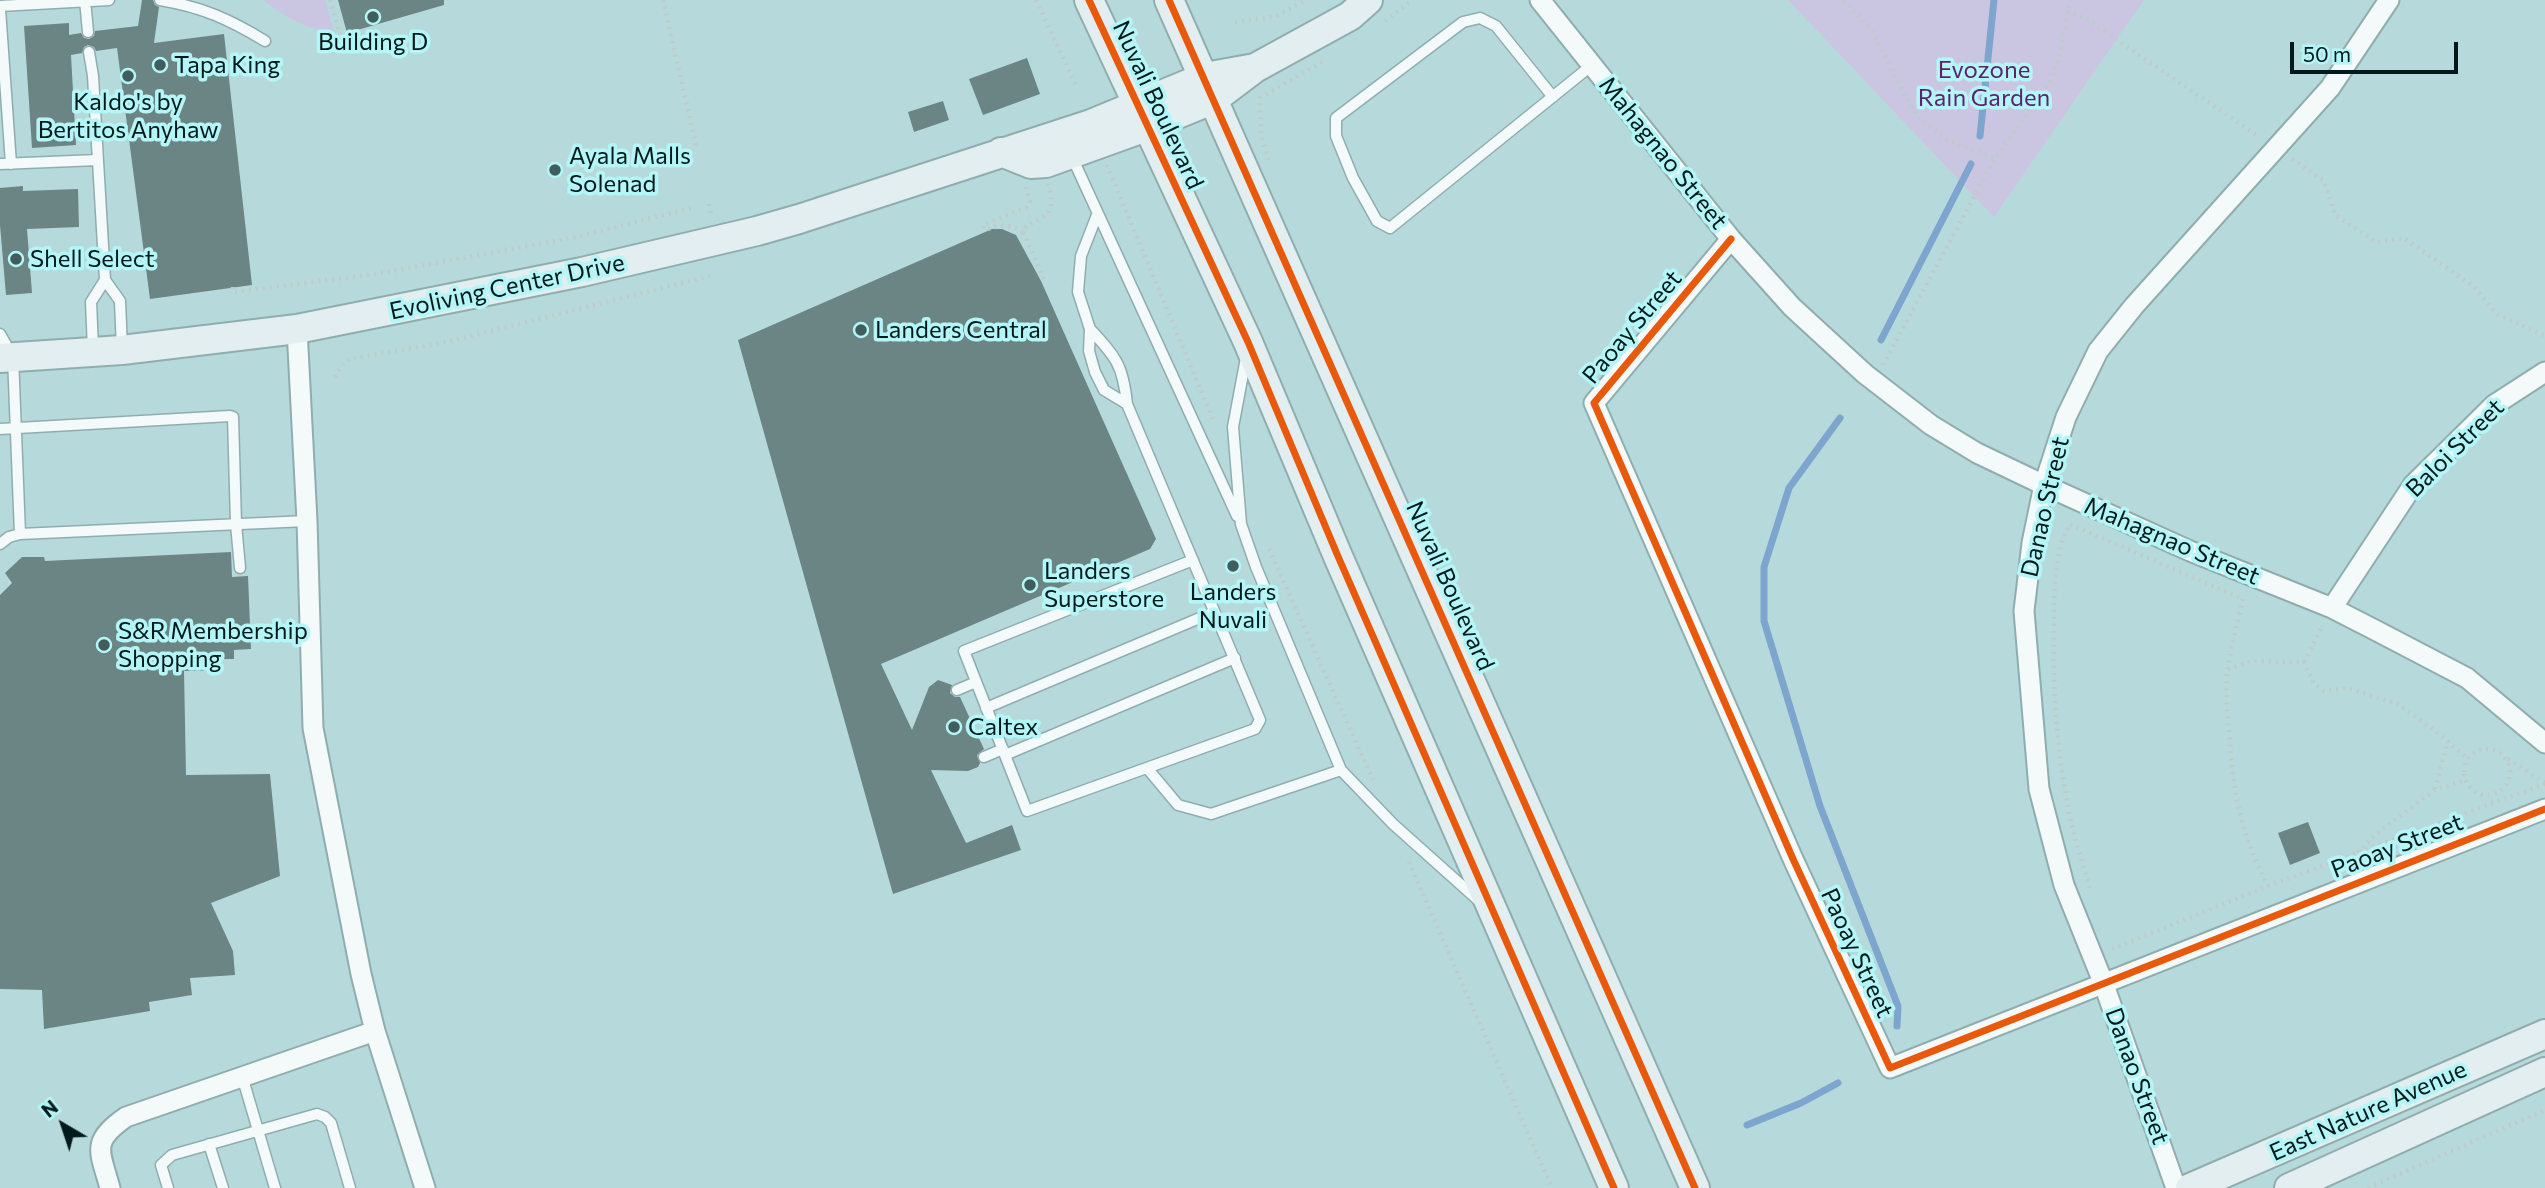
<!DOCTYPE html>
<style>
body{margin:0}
#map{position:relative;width:2545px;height:1188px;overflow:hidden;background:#b6dadb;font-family:Commissioner,sans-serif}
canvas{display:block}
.north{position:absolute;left:28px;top:1090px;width:70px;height:70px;-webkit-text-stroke:5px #b4f6f7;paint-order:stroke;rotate:321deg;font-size:19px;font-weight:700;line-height:28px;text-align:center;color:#00191a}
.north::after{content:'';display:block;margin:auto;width:24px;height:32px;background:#00191a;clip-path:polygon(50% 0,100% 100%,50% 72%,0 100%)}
.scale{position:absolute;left:2290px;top:42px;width:168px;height:32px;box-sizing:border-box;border:4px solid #00191a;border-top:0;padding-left:9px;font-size:21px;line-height:24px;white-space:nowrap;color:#00191a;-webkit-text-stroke:5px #b4f6f7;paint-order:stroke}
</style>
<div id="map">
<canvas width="2545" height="1188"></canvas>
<div class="north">N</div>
<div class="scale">50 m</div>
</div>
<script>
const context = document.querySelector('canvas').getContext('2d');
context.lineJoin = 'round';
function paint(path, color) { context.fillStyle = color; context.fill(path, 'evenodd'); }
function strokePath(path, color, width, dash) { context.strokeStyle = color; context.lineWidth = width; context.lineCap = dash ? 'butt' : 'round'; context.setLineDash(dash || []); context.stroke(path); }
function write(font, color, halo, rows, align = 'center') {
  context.font = font + ' Commissioner,sans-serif'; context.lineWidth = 7; context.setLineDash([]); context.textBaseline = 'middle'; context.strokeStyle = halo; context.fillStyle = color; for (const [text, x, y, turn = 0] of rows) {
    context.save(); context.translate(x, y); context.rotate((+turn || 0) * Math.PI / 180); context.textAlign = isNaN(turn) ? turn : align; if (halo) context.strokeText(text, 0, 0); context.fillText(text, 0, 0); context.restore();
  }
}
paint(new Path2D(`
 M263,0H325L334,31C308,32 283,15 263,0Z
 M1788,0H2144L1994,217Z`), '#cac6e2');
strokePath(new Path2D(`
 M1980,136L1994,0
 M1881,340L1971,164
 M1840,418L1789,488L1764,567V621L1820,806L1898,1006L1897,1026
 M1747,1125L1801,1103L1838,1083`), '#7da5ce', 7);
paint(new Path2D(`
 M142,0H153L155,5L159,7L154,43L224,34L252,285L150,299L117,48L96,51L94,47L88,45L84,47L82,53L71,55L76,145L32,148L24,26L69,23V35L81,33L84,38L89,39L94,36L95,31L138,26Z
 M338,0H444V5L347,33Z
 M1027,58L1040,94L983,115L969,79Z
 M943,101L949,120L914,132L908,112Z
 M23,186V191L78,189L79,227L27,229L32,293L6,295L0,225V188Z
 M992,229H1002L1016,235L1041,281L1156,539L1150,549L881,664L912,730L929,687L938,680L952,685L950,693L955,697H960L984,749L977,755L980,763L978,767L968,771L931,770L966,843L1012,825L1021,850L893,894L738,340Z
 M231,552L232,577L248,576L251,649L234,650V659H218V670L184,671L186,775L270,774L280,876L211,903L233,951L235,975L190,978L192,995L149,1002L150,1011L44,1029L42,990L0,989V595L12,583L5,573L22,557H44L45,561Z
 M2308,822L2320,853L2290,865L2278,833Z`), '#6a8583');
const lane = new Path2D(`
 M85,0L88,32
 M160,0C202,7 229,19 265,41
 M0,6L109,0
 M0,9L11,164
 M89,52L93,76L105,280L120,301L122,349
 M1553,97L1496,26L1480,18L1463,22L1336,118V136L1353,178L1377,221L1390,228L1592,65
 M1072,157L1237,516
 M0,164L98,160
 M1097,215L1081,256L1078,292L1090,329L1089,351L1095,372L1104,390L1127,404
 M1090,329C1116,357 1123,365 1127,404L1260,720L1255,729L1027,811L964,651L1193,560
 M0,334L13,357L20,534
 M93,349L91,302L105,280
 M1246,358L1233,427L1241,524L1256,567L1341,770L1393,824L1478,900
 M0,429L230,416L233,417L236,524L240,568
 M0,544L9,537L20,534L307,521
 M957,690L976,682
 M986,708L1214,612
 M1005,755L1235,658
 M984,757L1003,749
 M1147,768L1178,805L1211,814L1341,770
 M242,1076L275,1188
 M209,1144L223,1188
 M168,1188L161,1165L172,1155L317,1114L325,1117L331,1123L350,1188`);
const street = new Path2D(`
 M1540,0L1731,239L1792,307L1865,374L1931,425L1977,453L2044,485L2190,551L2332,608L2375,630L2467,678L2545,743
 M1731,239L1594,403L1793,859L1890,1068L2545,809
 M297,329L307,521L313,728L361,974L375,1031L425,1188
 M2332,608L2413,485L2494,405L2545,372
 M110,1188C100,1151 90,1142 126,1117L375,1031
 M2176,1188L2103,982L2064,885L2039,789L2024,611L2032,543L2044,485L2066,417L2098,351L2134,306L2330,88L2389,0`);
const secondary = new Path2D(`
 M1089,0L1248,342L1337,554L1614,1188
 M1169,0L1695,1188
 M1001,152L1031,164L1046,163L1146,127L1214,99L1255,68L1350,16L1368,0
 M0,358L122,350L297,329L582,272L757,231L799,219L1091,124L1205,77L1255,68
 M2190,1188L2545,1034
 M2289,1188L2545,1072`);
strokePath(lane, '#90adad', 13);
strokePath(street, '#90adad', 23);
strokePath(secondary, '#90adad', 32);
strokePath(new Path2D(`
 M330,0L341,38
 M663,0L697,150
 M1036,0L1076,85
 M1844,0L1871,29L1916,115L1945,139L1995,158
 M2067,11L2085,18L2259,137
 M1385,21L1412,0
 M1235,22L1276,16L1306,0
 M2292,159L2324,181L2335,215L2376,242L2404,238L2473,286L2497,314L2545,336
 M1269,160L1261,135L1260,98L1322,62
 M1107,165L1214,422
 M709,204L712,217
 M1023,232C1010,223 1000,225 985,230L983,225L1026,207L1030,202L1025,185
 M1044,279L1023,232L1026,226C1049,215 1056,211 1048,184
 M233,287V292L376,274L576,237L695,207
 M1883,365L1995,158L2050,82L2060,52L2070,0
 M335,377L341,366L349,359L447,342L710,276
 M1269,549L1373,780
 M2243,599C2238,622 2231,645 2228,667C2225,688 2227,711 2229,732C2233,791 2240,833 2268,886
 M2304,662L2323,625
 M2228,669L2252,661L2304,662L2314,684L2324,691L2347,688L2398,704L2438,733L2468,759
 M2464 772a23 23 0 1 1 46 0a23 23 0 1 1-46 0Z
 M2508,759L2545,783
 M2435,789L2448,741
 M2358,853L2371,838L2435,790L2466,780
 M1409,862L1552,1188
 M2090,888C2083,865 2076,843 2071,821C2057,756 2052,689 2054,624C2054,588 2054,557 2069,524L2243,599
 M2112,949L2268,886L2545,784
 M2368,1188L2545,1110`), '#bfcacb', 4.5, [2, 5]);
strokePath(lane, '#f4f9fa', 10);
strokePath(street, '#f4f9fa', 19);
strokePath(secondary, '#e2eeef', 28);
strokePath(new Path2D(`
 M1089,0L1248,342L1337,554L1614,1188
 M1169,0L1695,1188
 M1731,239L1594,403L1793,859L1890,1068L2545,809`), '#e8590c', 7);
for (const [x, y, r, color] of [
 [373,17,7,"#405d5e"],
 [160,65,7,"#405d5e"],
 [128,76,7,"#405d5e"],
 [555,170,7,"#405d5e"],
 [16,259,7,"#405d5e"],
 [861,330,7,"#405d5e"],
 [1233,566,7,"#405d5e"],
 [1030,585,7,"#405d5e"],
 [104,645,7,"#405d5e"],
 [954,727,7,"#405d5e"]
]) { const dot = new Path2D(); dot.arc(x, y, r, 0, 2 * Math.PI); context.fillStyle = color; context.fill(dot); strokePath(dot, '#b4f6f7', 2.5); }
write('24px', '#00191a', '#b4f6f7', [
 ["Building D",373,42,"center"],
 ["Tapa King",174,65],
 ["Kaldo's by",128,102,"center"],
 ["Bertitos Anyhaw",128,130,"center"],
 ["Ayala Malls",569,156],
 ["Solenad",569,184],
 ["Shell Select",30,259],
 ["Landers Central",875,330],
 ["Landers",1044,571],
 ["Superstore",1044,599],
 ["Landers",1233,592,"center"],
 ["Nuvali",1233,620,"center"],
 ["S&R Membership",118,631],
 ["Shopping",118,659],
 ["Caltex",968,727]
], 'left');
write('24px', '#5a236c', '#b4f6f7', [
 ["Evozone",1984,70],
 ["Rain Garden",1984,98]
]);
write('24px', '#00191a', '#b4f6f7', [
 ["Nuvali Boulevard",1158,105,65],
 ["Mahagnao Street",1663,153,51],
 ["Evoliving Center Drive",507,287,-12],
 ["Paoay Street",1632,327,-50],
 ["Baloi Street",2455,448,-45],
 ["Danao Street",2045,507,-77],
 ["Mahagnao Street",2172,541,23],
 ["Nuvali Boulevard",1450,586,66],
 ["Paoay Street",2397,846,-21],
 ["Paoay Street",1857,953,65],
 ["Danao Street",2137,1076,70],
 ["East Nature Avenue",2368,1111,-24]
]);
</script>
